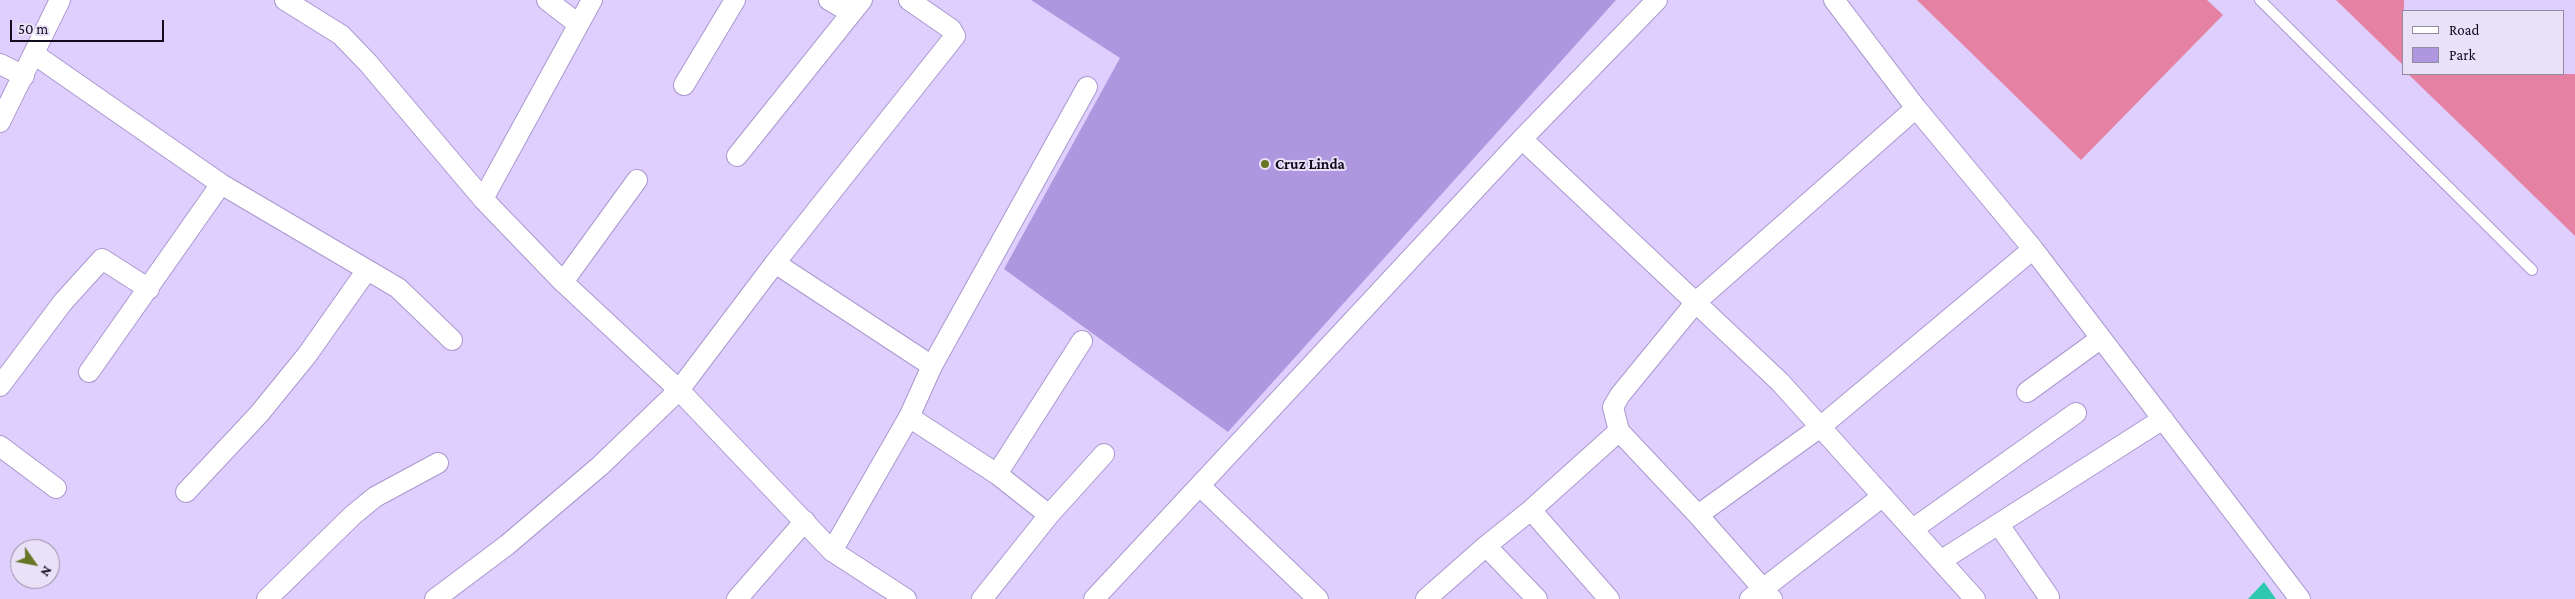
<!DOCTYPE html>
<style>
body{margin:0}
#map{position:relative;width:2575px;height:599px;overflow:hidden;background:#decffe;font-family:"Crimson Pro",serif}
canvas{display:block}
.legend{position:absolute;left:2402px;top:10px;width:162px;height:65px;box-sizing:border-box;background:#e8e1f8;border:1px solid #938ca1;margin:0;padding:6px 9px;list-style:none;font-size:15px;color:#130c1f}
.legend li{display:flex;align-items:center;gap:10px;height:25px}
.legend b{width:25px;border:1px solid #938ca1}
.north{position:absolute;left:10px;top:539px;width:50px;height:50px;box-sizing:border-box;background:#e8e1f8;border:1px solid #938ca1;border-radius:50%;rotate:123deg;font-size:14px;font-weight:700;line-height:20px;text-align:center;color:#130c1f}
.north::after{content:'';display:block;margin:auto;width:18px;height:22px;background:#677624;clip-path:polygon(50% 0,100% 100%,50% 72%,0 100%)}
.scale{position:absolute;left:10px;top:20px;width:154px;height:22px;box-sizing:border-box;border:2px solid #130c1f;border-top:0;padding-left:6px;font-size:15px;line-height:18px;white-space:nowrap;color:#130c1f;-webkit-text-stroke:4px #e8e1f8;paint-order:stroke}
</style>
<div id="map">
<canvas width="2575" height="599"></canvas>
<ul class="legend">
<li><b style="height:6px;background:#fff"></b>Road</li>
<li><b style="height:14px;background:#af97df"></b>Park</li>
</ul>
<div class="north">N</div>
<div class="scale">50 m</div>
</div>
<script>
const context = document.querySelector('canvas').getContext('2d');
context.lineJoin = 'round';
function paint(path, color) { context.fillStyle = color; context.fill(path, 'evenodd'); }
function strokePath(path, color, width, dash) { context.strokeStyle = color; context.lineWidth = width; context.lineCap = dash ? 'butt' : 'round'; context.setLineDash(dash || []); context.stroke(path); }
function write(font, color, halo, rows, align = 'center') {
  context.font = font + ' "Crimson Pro",serif'; context.lineWidth = 4; context.setLineDash([]); context.textBaseline = 'middle'; context.strokeStyle = halo; context.fillStyle = color; for (const [text, x, y, turn = 0] of rows) {
    context.save(); context.translate(x, y); context.rotate((+turn || 0) * Math.PI / 180); context.textAlign = isNaN(turn) ? turn : align; if (halo) context.strokeText(text, 0, 0); context.fillText(text, 0, 0); context.restore();
  }
}
paint(new Path2D(`
 M1031,0H1616L1228,432L1004,269L1120,58Z`), '#af97df');
paint(new Path2D(`
 M2264,582L2276,599H2248Z`), '#2ec7af');
paint(new Path2D(`
 M1917,0H2207L2223,15L2081,160Z
 M2336,0H2404V66Z
 M2408,74H2575V236L2493,156Z`), '#e582a3');
const lane = new Path2D(`
 M2260,0L2532,270`);
const street = new Path2D(`
 M285,0L341,35L368,63L483,199L563,282L679,390L832,551L906,599
 M547,0L578,24
 M829,0L851,13
 M1834,0L1916,108L2033,249L2300,599
 M34,54L221,184L398,288L452,340
 M0,64L24,76
 M684,85L735,0
 M0,122L60,0
 M1522,139L1780,382L1975,599
 M737,156L862,0
 M483,199L592,0
 M775,263L932,366
 M563,282L637,180
 M89,372L221,184
 M0,386L63,302L102,259L149,289
 M2027,392L2100,339
 M909,417L997,474L1049,515
 M0,446L56,488
 M997,474L1082,341
 M1200,486L1318,599
 M186,492L259,414L307,355L367,270
 M1531,510L1609,599
 M1698,515L1819,428L2033,249
 M1999,525L2049,597
 M1913,529L2076,413
 M1486,546L1537,599
 M832,551L909,417L932,366L1087,87
 M1942,560L2163,419
 M267,599L353,515L375,497L438,463
 M435,599L507,545L600,466L679,390L775,263L955,36L951,29L909,0
 M737,599L805,521
 M982,599L1049,515L1104,454
 M1094,599L1522,139L1657,0
 M1426,599L1486,546L1531,510L1619,431
 M1750,599L1883,496
 M1772,599L1698,515L1619,431L1613,407L1620,395L1696,302L1916,108`);
strokePath(lane, '#aa98cf', 12);
strokePath(street, '#aa98cf', 22);
strokePath(lane, '#fff', 10);
strokePath(street, '#fff', 20);
for (const [x, y, r, color] of [
 [1265,164,5,"#677624"]
]) { const dot = new Path2D(); dot.arc(x, y, r, 0, 2 * Math.PI); context.fillStyle = color; context.fill(dot); strokePath(dot, '#e8e1f8', 2); }
write('bold 15px', '#130c1f', '#e8e1f8', [
 ["Cruz Linda",1275,164]
], 'left');
</script>
